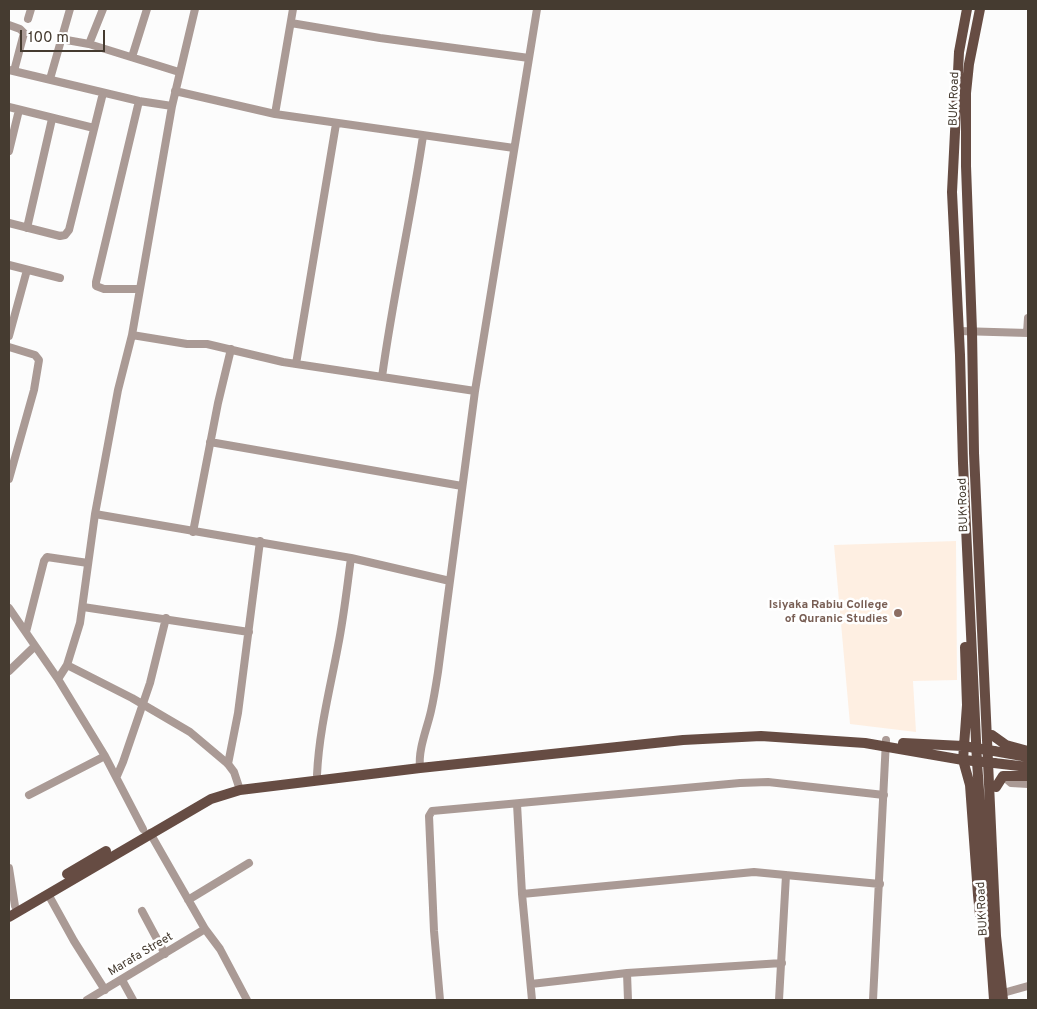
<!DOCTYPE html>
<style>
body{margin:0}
#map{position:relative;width:1037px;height:1009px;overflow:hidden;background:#fcfcfc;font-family:Overpass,sans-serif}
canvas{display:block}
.frame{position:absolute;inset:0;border:10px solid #453b30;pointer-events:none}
.scale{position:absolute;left:20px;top:30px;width:85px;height:22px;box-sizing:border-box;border:2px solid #453b30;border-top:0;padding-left:6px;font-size:15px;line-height:18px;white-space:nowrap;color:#453b30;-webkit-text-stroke:4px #fff;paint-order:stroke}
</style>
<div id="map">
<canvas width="1037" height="1009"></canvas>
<div class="frame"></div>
<div class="scale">100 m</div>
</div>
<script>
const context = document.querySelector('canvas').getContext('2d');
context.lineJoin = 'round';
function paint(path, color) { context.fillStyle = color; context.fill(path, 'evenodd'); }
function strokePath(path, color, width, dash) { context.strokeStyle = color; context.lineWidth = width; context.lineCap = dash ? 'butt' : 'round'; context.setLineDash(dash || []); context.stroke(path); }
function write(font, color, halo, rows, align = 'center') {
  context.font = font + ' Overpass,sans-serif'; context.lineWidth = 5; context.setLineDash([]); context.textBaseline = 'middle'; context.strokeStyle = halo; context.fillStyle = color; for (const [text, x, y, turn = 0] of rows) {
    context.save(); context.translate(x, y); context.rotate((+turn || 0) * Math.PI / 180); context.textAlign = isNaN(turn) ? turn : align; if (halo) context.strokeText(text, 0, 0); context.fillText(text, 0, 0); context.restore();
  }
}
paint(new Path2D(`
 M956,541L957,680L913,681L916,732L850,724L834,545Z`), '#feefe2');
strokePath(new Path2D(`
 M28,19L31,9
 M291,23L380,38L529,58
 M9,25L20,29L24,33L14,71
 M61,39L89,44L179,72
 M89,44L103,9
 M132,57L147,9
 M9,70L139,101L172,106
 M50,79L70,9
 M175,91L275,114L514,148
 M139,101L96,282V286L104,289H140
 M9,107L94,128
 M275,114L293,9
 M9,151L19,110
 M9,223L60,236L65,235L69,230L103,93
 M27,228L52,119
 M9,265L60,278
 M959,331L1028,333
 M1027,333L1028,318
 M132,335L187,344H207L283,362L475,391
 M9,336L27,270
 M9,347L35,355L39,360L34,390L9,479
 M296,364L336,124
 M382,377C393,296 411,217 423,136
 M210,442L462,486
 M95,514L351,558L450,581
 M193,532L218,403L231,349
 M83,607L249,632
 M9,608L58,679L105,756L143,829
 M26,632L44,561L47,557L88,563
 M67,665L132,698L190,732L228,764L234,772L240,790
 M9,671L35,646
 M58,679L67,665L80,623L95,514L118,390L132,335L172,106L195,9
 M228,764L238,713L260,541
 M420,768C418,749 427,729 431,711C434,698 436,685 438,672L475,391L537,9
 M317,775C319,731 330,689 338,646C344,616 347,587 351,558
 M117,776L123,762L150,683L166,618
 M1003,776L1011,783L1028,784
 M29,795L105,756
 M517,804L522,894L532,1000
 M150,833L205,929L220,949L247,1000
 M9,868L15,906
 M48,894L74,941L105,990
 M522,894L754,872L880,884
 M188,900L249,863
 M142,911L165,954
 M627,973L628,1000
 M122,980L133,1000
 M531,984L627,973L782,963
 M1003,993L1028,986
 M87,1000L205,929
 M440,1000L434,931L429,816L432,811L740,783L768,782L884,795
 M779,1000L786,875
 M873,1000L886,740`), '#aa9a95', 8);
strokePath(new Path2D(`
 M967,9L959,52L952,192L960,355L963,463L977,762L994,1000
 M980,9L969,64L966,93V166L972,331L974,453L988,762L996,936L1003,1000
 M965,647L967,705L963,760L970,785L978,895L980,915L985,931
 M992,735L1006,745L1028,751
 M903,743L963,746
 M994,751L1028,757
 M994,763L1028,767
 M996,787L1003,776H1028
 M67,874L106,851
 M9,917L211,799L240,790L420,768L683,740L761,736L865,743L963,760`), '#664c43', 10);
strokePath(new Path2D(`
 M963,746L994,751
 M963,760L994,763`), '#664c43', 10);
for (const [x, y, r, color] of [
 [898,613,5,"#8d6e63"]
]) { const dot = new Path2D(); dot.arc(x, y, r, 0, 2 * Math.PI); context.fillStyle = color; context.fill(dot); strokePath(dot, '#fff', 2); }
write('12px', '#453b30', '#fff', [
 ["BUK Road",955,99,-88],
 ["BUK Road",964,505,-92],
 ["BUK Road",983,909,-93],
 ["Marafa Street",141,955,-31]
]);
write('bold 12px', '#785e54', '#fff', [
 ["Isiyaka Rabiu College",888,606],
 ["of Quranic Studies",888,620]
], 'right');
</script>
